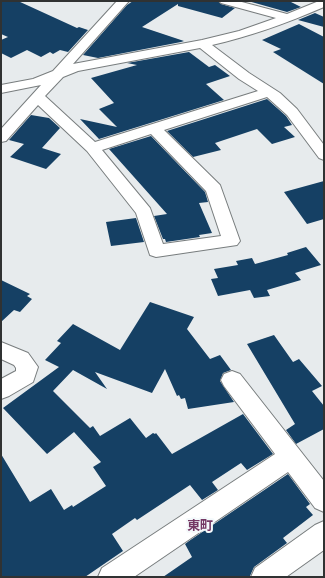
<!DOCTYPE html>
<meta charset="utf-8">
<style>
body{margin:0}
#map{position:relative;width:325px;height:578px;overflow:hidden;background:#e7ebed;font-family:"Golos Text",sans-serif}
canvas{display:block}
.frame{position:absolute;inset:0;border:2px solid #303232;pointer-events:none}
</style>
<div id="map">
<canvas width="325" height="578"></canvas>
<div class="frame"></div>
</div>
<script>
const context = document.querySelector('canvas').getContext('2d');
context.lineJoin = 'round';
function paint(path, color) { context.fillStyle = color; context.fill(path, 'evenodd'); }
function strokePath(path, color, width, dash) { context.strokeStyle = color; context.lineWidth = width; context.lineCap = dash ? 'butt' : 'round'; context.setLineDash(dash || []); context.stroke(path); }
function write(font, color, halo, rows, align = 'center') {
  context.font = font + ' "Golos Text","Noto Sans JP",sans-serif'; context.lineWidth = 4; context.setLineDash([]); context.textBaseline = 'middle'; context.strokeStyle = halo; context.fillStyle = color; for (const [text, x, y, turn = 0] of rows) {
    context.save(); context.translate(x, y); context.rotate((+turn || 0) * Math.PI / 180); context.textAlign = isNaN(turn) ? turn : align; if (halo) context.strokeText(text, 0, 0); context.fillText(text, 0, 0); context.restore();
  }
}
paint(new Path2D(`
 M1,1H18L77,28L79,27L88,30L68,52L60,50L53,54L50,52L41,57L27,50L11,58L1,53V40L8,37L1,34Z
 M133,1H218L221,4L235,8L222,18L178,6V4L142,27L184,41L181,42L98,58L83,55L127,5Z
 M248,1H289L301,7L287,12Z
 M315,13L324,17V27L298,20Z
 M299,24L324,37V84L273,52L281,49L262,40Z
 M189,52L209,67L215,65L230,76L206,84L224,100L99,139L80,119L117,127L99,109L114,103L91,78L137,65L127,63Z
 M267,99L286,116L292,125L284,127L295,137L272,144L257,129L215,143L221,150L193,157L167,131Z
 M31,115L49,118L60,128L42,148L61,154L46,169L10,157L24,144L9,140Z
 M151,136L205,192L208,202L199,203L212,233L199,235L200,237L166,242L165,239H163L154,216L167,214L109,149Z
 M324,181V219L307,224L284,192Z
 M136,218L144,242L111,246L106,222Z
 M306,247L321,265L295,273L301,280L267,290L270,296L254,298L250,290L218,296L211,279L218,278L214,269L238,265L236,261L252,258L255,264L288,255L287,253Z
 M1,280L30,294L27,296L32,299L20,312L14,310L1,322Z
 M150,302L194,317L187,329L210,359L220,355L231,370L223,373L220,381L234,402L188,409L185,398L181,399L179,395L177,396L165,369L152,393L95,372L107,389L73,370L53,391L90,428L93,426L100,436L130,418L146,438L153,433L155,434L156,433L172,454L243,414L273,454L247,470L241,463L212,482L218,490L202,500L190,485L137,520L135,518L112,534L123,551L85,577H1V454L30,502L51,489L64,510L72,505L73,507L106,486L93,467L101,462L74,432L47,454L3,408L59,367L45,360L61,343L57,341L73,324L120,350Z
 M274,335L293,362L299,359L322,386L312,391L324,406V429L296,444L286,430L295,424L247,344Z
 M288,474L310,504L306,507L313,515L283,538L287,543L254,567L250,576L163,577L192,557L185,544L189,541Z`), '#154064');
const minor = new Path2D(`
 M117,1H129L73,64L202,40L239,31L276,18L221,3L219,1H238L287,14L319,1H324V7C287,23 251,36 212,45L249,73L280,93L297,109L324,145V160L319,158L287,115L267,97L164,130L220,185L240,241L237,245L156,257L150,255L136,213L87,151L38,105L6,141L1,142V129L41,85L1,93V85L33,79L53,71ZM200,48L239,79L258,91L95,142L45,96L63,77L78,71ZM151,134L206,191L221,236L163,244L150,208L102,150Z
 M1,342L28,353L38,367L33,382L9,396L1,399V379L16,371V368L14,365L1,359Z
 M232,371L240,374L324,481V512L315,508L288,472L134,577H98L102,568L275,454L224,386L221,380L224,374Z
 M324,521V550L286,577H251L255,568L315,525Z`);
strokePath(minor, '#787d7e', 2);
paint(minor, '#fff');
write('bold 13px', '#753964', '#f4f9fb', [
 ["東町",200,526]
]);
</script>
